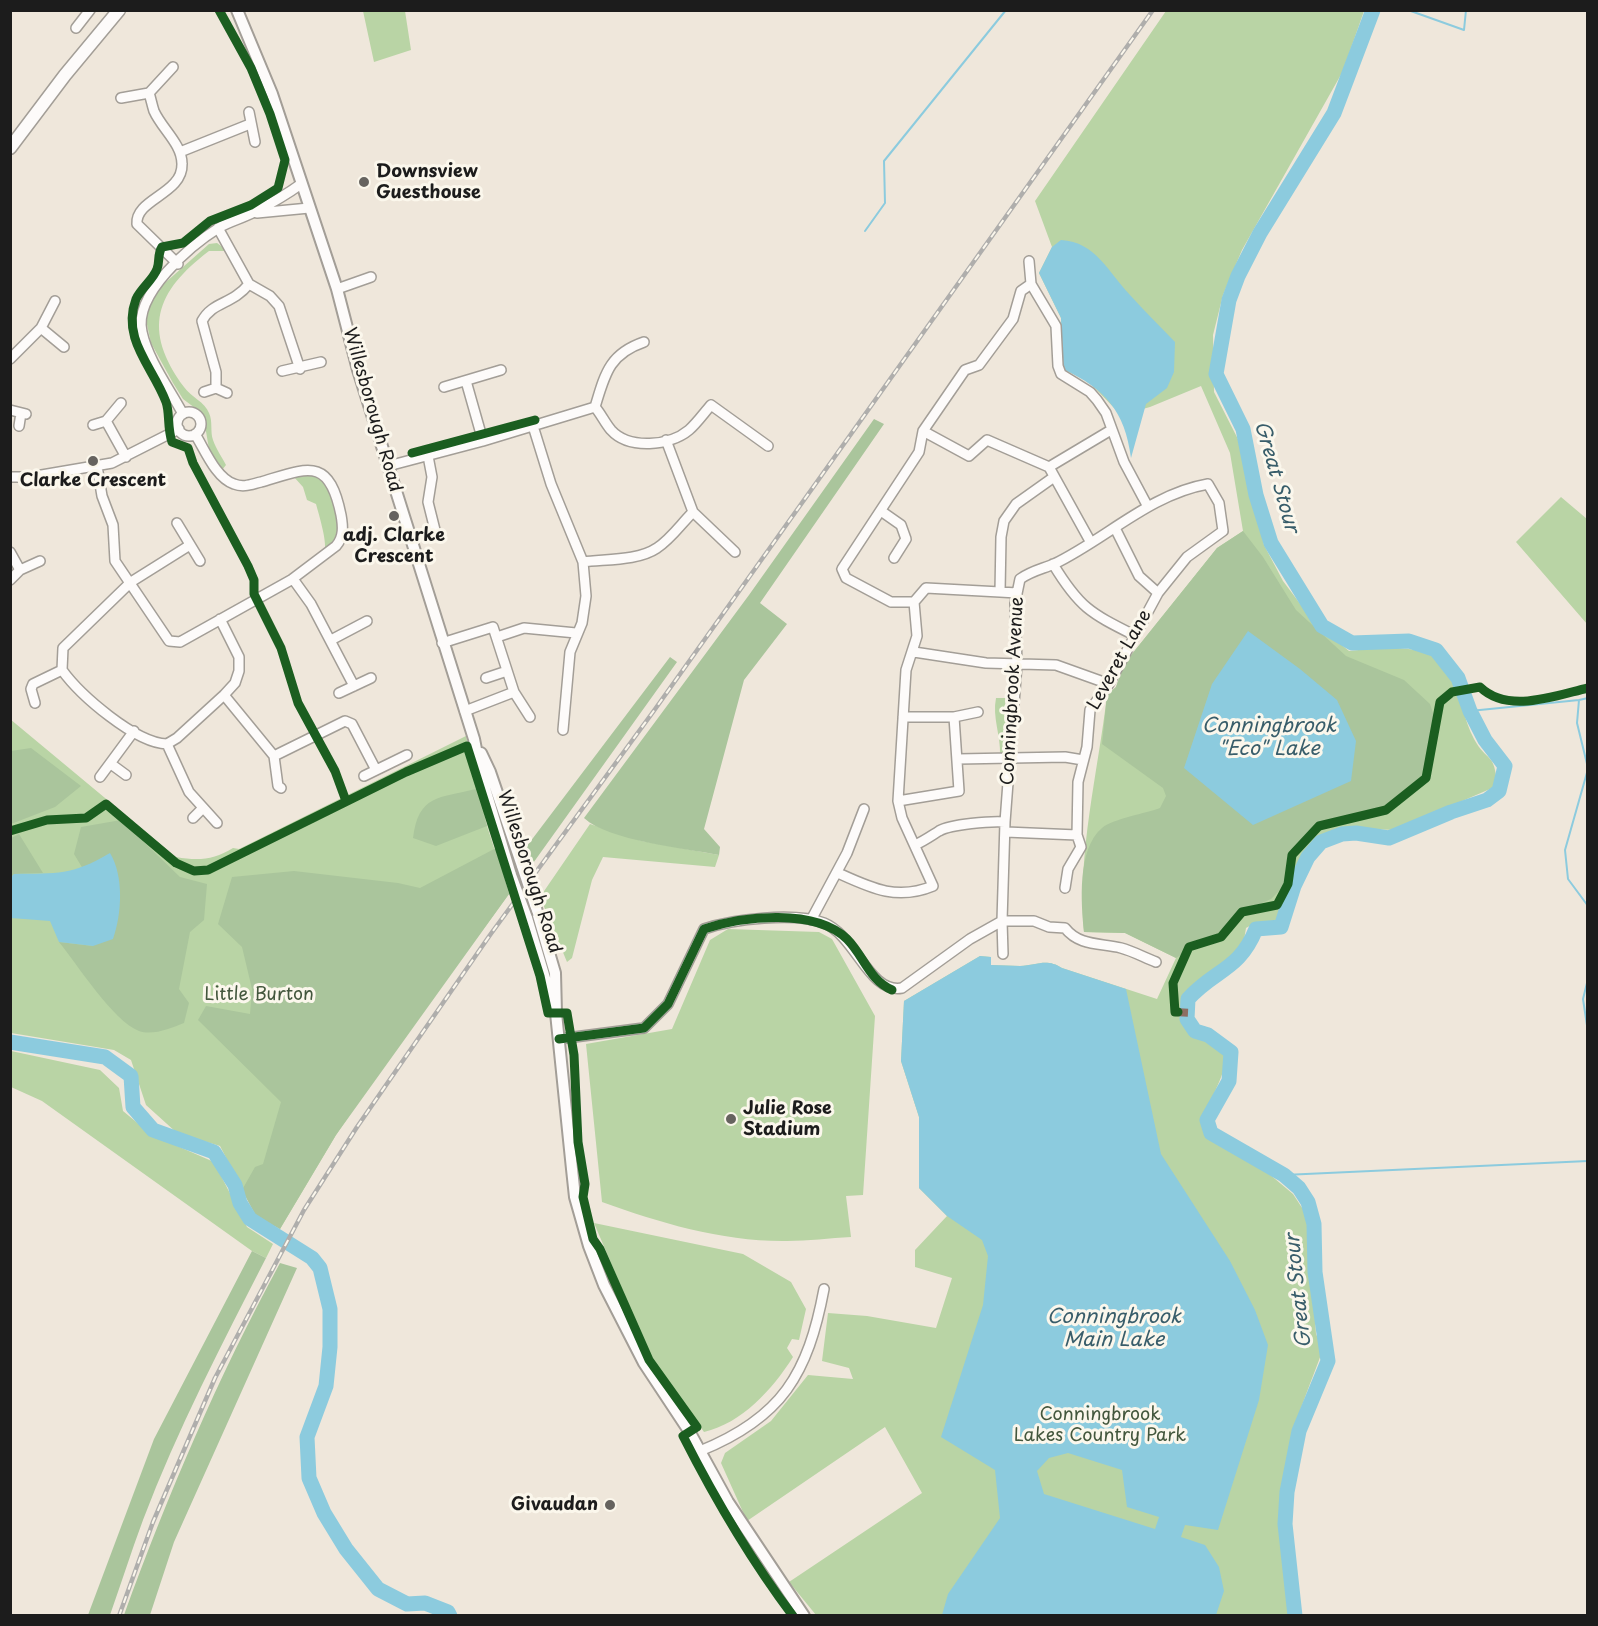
<!DOCTYPE html>
<style>
body{margin:0}
#map{position:relative;width:1598px;height:1626px;overflow:hidden;background:#efe7db;font-family:"Playpen Sans",sans-serif}
canvas{display:block}
.frame{position:absolute;inset:0;border:12px solid #1c1c1c;pointer-events:none}
</style>
<div id="map">
<canvas width="1598" height="1626"></canvas>
<div class="frame"></div>
</div>
<script>
const context = document.querySelector('canvas').getContext('2d');
context.lineJoin = 'round';
function paint(path, color) { context.fillStyle = color; context.fill(path, 'evenodd'); }
function strokePath(path, color, width, dash) { context.strokeStyle = color; context.lineWidth = width; context.lineCap = dash ? 'butt' : 'round'; context.setLineDash(dash || []); context.stroke(path); }
function write(font, color, halo, rows, align = 'center') {
  context.font = font + ' "Playpen Sans",sans-serif'; context.lineWidth = 6; context.setLineDash([]); context.textBaseline = 'middle'; context.strokeStyle = halo; context.fillStyle = color; for (const [text, x, y, turn = 0] of rows) {
    context.save(); context.translate(x, y); context.rotate((+turn || 0) * Math.PI / 180); context.textAlign = isNaN(turn) ? turn : align; if (halo) context.strokeText(text, 0, 0); context.fillText(text, 0, 0); context.restore();
  }
}
paint(new Path2D(`
 M363,11H405L411,50L374,62Z
 M1166,11H1364L1343,71L1242,250L1223,295L1213,335L1214,392L1243,449L1264,545L1283,581L1313,621L1349,651C1382,648 1436,639 1453,678C1461,698 1464,720 1474,739C1487,763 1495,751 1497,786L1395,830L1341,828L1318,838L1307,851L1280,918C1269,925 1257,921 1246,928L1242,952L1201,979L1187,991L1184,1021L1200,1039L1219,1045L1227,1056C1223,1083 1204,1104 1205,1130L1219,1143L1268,1173L1293,1194L1308,1217L1316,1334L1323,1349C1312,1380 1298,1412 1290,1445C1276,1501 1283,1559 1289,1615H816L789,1582L922,1493L885,1427L747,1521L721,1463L725,1453L771,1421L808,1375L853,1379L849,1368L822,1361L828,1313L867,1316L936,1328L952,1278L915,1267V1250L947,1216L919,1188V1117L901,1061L904,1001L980,956L991,957V965C1001,965 1011,966 1020,966C1037,965 1047,958 1062,968L1157,999L1176,958L1125,933L1084,932C1077,853 1098,773 1107,695L1116,687L1124,664L1217,548L1243,531L1230,453L1201,386L1150,407L1121,415L1088,381L1063,369L1061,318L1039,273L1052,247L1035,201Z
 M217,243L228,251H209C155,292 142,330 184,387C191,397 205,402 209,413C213,421 210,432 213,440C216,449 222,457 226,465L222,470L209,449L203,414L183,399L173,383L151,343L146,320L148,307L157,290L209,244Z
 M304,474C308,474 314,474 318,476C336,487 349,538 325,548C326,538 319,515 316,504L307,500L303,487L294,477Z
 M1561,497L1587,519V624L1516,542Z
 M996,698H1008L1005,701L1007,722L1004,724V740L1007,745L1006,754L1000,755C1001,736 992,717 996,698Z
 M10,719L176,857C198,861 214,860 233,848L239,849L466,736L487,826L509,894L378,1073L336,1135L280,1229L256,1216L220,1146L177,1133L146,1105L131,1060L114,1050L11,1033Z
 M590,824L642,841L719,855L715,867L603,857L592,880L572,958L567,962L540,897Z
 M728,929L819,932L832,939L875,1016L863,1195L846,1196L851,1237C830,1238 808,1241 787,1241C724,1242 660,1223 602,1202L586,1044L672,1029L710,940Z
 M11,1051L100,1070L119,1088L123,1111L152,1135L214,1162L247,1227L273,1244L266,1258L252,1251L42,1101L11,1087Z
 M594,1223L743,1254L791,1282L806,1309L799,1340L792,1339L787,1348L793,1357C772,1390 742,1423 704,1432L651,1357Z`), '#b9d4a5');
paint(new Path2D(`
 M874,419L884,424L760,603L787,624L744,680L704,829L720,847L719,855C684,848 609,841 584,818L749,595Z
 M1243,531L1263,557L1296,610L1346,656L1404,680L1430,704L1436,722L1424,780L1386,810L1318,826L1292,855L1283,887L1271,899L1242,912L1218,933L1176,958L1125,933L1084,932C1081,903 1077,849 1102,828C1112,819 1147,813 1160,808L1166,796L1163,788L1102,744L1107,695L1116,687L1124,664L1217,548Z
 M670,657L677,662L531,866L526,847L530,842Z
 M31,748L81,786L55,807L11,824V751Z
 M476,789L487,826L436,846L413,838C418,795 439,798 476,789Z
 M121,820L180,877L207,884L204,920L190,932L179,989L189,1003L184,1023C171,1028 153,1036 139,1031C113,1021 77,964 59,942L93,946L109,854L83,869L74,854L81,827Z
 M19,834L43,873L14,874L11,877V838Z
 M496,848L509,894L336,1135L280,1229L256,1216L242,1190L255,1167L263,1164L281,1102L198,1020L206,1006L250,1014L252,989L242,947L218,924L232,877L294,871L398,883L420,888Z
 M252,1251L266,1258C222,1344 177,1430 143,1520C131,1552 121,1584 110,1615H88L154,1439Z
 M280,1263L297,1268L174,1542L150,1615H124C168,1494 218,1377 280,1263Z`), '#aac59c');
paint(new Path2D(`
 M1061,240C1096,242 1108,272 1130,295C1144,311 1160,326 1175,342L1174,372L1167,388L1146,404L1131,458C1125,411 1105,389 1063,369L1061,318L1039,273L1052,247Z
 M1248,631L1300,669L1337,700L1356,741L1351,781L1253,825L1184,768L1212,684Z
 M110,853C124,876 122,914 113,939L93,946L59,942L50,921L11,918V877L14,874C58,873 71,876 110,853Z
 M980,956L991,957V965C1001,965 1011,966 1020,966C1037,965 1047,958 1062,968L1126,989L1161,1154L1230,1261L1255,1310L1268,1345L1259,1400L1218,1530L1185,1525L1181,1537L1205,1545L1219,1567L1224,1591L1216,1615H942L948,1594L1000,1518L995,1470L941,1437L983,1305L988,1256L982,1240L947,1216L919,1188V1117L901,1061L904,1001ZM1068,1453L1122,1470L1127,1507L1159,1517L1155,1529L1044,1494L1037,1471L1049,1458Z`), '#8ccbde');
strokePath(new Path2D(`
 M1408,10L1464,30L1466,10
 M865,231L885,203L884,161L1006,10
 M1579,700L1588,698
 M1470,711L1579,700L1577,723L1588,768
 M1588,769L1565,850L1568,879L1588,906
 M1588,979L1583,999L1588,1032
 M1284,1175L1588,1161`), '#8ccbde', 2);
strokePath(new Path2D(`
 M10,1042L105,1057L131,1076L133,1107L153,1130L214,1152L235,1185L240,1203L250,1219L312,1258L320,1268L330,1309V1347L326,1386L307,1437L309,1478L324,1513L346,1549L378,1589L407,1604L425,1603L448,1612L450,1616
 M1295,1616L1285,1524L1287,1492L1299,1431L1328,1361L1315,1272L1314,1224L1308,1202L1299,1188L1284,1175L1211,1133L1207,1120L1229,1081L1231,1052L1208,1035L1195,1031L1187,1019L1188,999C1215,969 1239,971 1256,929L1281,927L1294,886L1308,857L1321,842L1342,834L1356,833L1389,838L1451,812L1487,800L1499,791L1505,766L1485,740L1470,711L1458,678L1436,650L1409,641L1352,643L1322,626L1271,543L1256,495L1243,429L1216,374L1229,300L1238,276L1260,233L1334,113L1373,10`), '#8ccbde', 15);
const minor = new Path2D(`
 M76,28L90,10
 M149,93C151,99 152,105 154,111C162,129 182,144 182,164C183,194 135,199 137,224L178,264
 M121,98L149,93L173,67
 M249,112L255,142
 M180,152L250,124
 M257,213L309,208
 M218,228L249,284L270,296L279,306L300,369
 M1029,261L1031,284L1056,326L1058,366L1061,374L1090,392L1097,400L1106,413L1124,462L1148,507
 M337,289L371,277
 M41,328L64,347
 M10,359L41,328L55,301
 M282,371L321,362
 M466,381L483,441
 M444,387L501,370
 M216,388V372L202,321C213,301 232,305 249,284
 M204,392L216,388L227,393
 M121,403L106,421L126,457
 M595,407C601,414 605,423 611,430C629,450 670,446 689,430C697,423 704,413 711,405L768,446
 M595,407C605,374 609,354 644,342
 M10,410L26,414
 M177 424a12 12 0 1 1 24 0a12 12 0 1 1-24 0Z
 M183,414C169,388 148,360 142,332C133,294 191,245 220,227C231,221 243,218 254,212C270,204 286,195 301,184
 M93,425L106,421
 M19,426L21,413
 M533,426L551,484L583,562L586,596L582,623L570,652L563,730
 M923,431L969,456L987,440L1049,467L1090,541
 M428,456L432,477L428,502L435,530
 M97,466L102,496L113,525L115,561L169,641L180,642L291,580L336,546C344,537 343,526 341,515C329,456 308,468 261,482C252,484 244,488 234,484C216,478 205,450 195,434
 M388,466L483,441L595,407
 M1049,467L1111,430
 M10,477H30L112,463L179,429
 M881,511L901,525L906,539L894,558
 M693,512L735,552
 M177,523L200,561
 M1115,528L1139,576L1158,593
 M190,545L131,582L63,648L62,670C80,695 135,743 167,744L177,738L224,695L235,683L239,671V657L220,619
 M10,552L20,570
 M583,562C605,559 638,561 657,548C671,539 681,524 693,512L666,440
 M1053,564C1079,607 1090,613 1134,635
 M293,579L311,604L354,686
 M10,580L20,570L40,561
 M1017,593L1000,592L1001,537L1004,521L1016,504L1054,477
 M914,602H891L846,578L842,569L919,452L923,431L965,370L979,365L1013,319L1021,291L1031,284
 M914,602L926,588L1000,592
 M497,637L524,628L576,633
 M331,640L367,621
 M442,643L493,627L514,692L530,717
 M914,652L986,663L1056,665L1109,684
 M486,678L507,671
 M339,693L371,678
 M224,695L274,756L278,786L281,788
 M35,703L31,689L33,684L62,670
 M465,711L514,692
 M954,717L978,712
 M167,744L189,792L217,823
 M274,756L345,721L352,724L376,770
 M958,759L1065,757L1083,760
 M111,764L126,775
 M364,776L407,755
 M100,777L134,731
 M898,801L959,791L954,717H903
 M193,818L203,808
 M1006,832L1077,835
 M915,845C924,841 931,836 939,831C951,824 991,821 1005,822
 M838,873C871,888 897,901 933,886L902,818L898,801L906,670L917,636L914,602
 M811,920L847,853L864,809
 M1003,954L1002,921H1034L1049,927L1065,928C1079,946 1100,943 1121,948C1133,951 1145,958 1156,962
 M559,1039L644,1028L668,1004L704,929C733,919 795,912 824,923C856,936 869,994 902,988L970,939L1002,921L1005,822L1017,664L1015,603L1020,579C1031,571 1042,569 1054,564C1106,539 1150,494 1208,484L1219,503L1223,531L1187,557L1158,593L1109,684L1090,710L1087,747L1078,782L1077,835L1081,847L1068,869L1065,888
 M700,1451C782,1418 808,1374 824,1289`);
const major = new Path2D(`
 M237,10L272,94L337,289L358,370L474,739L481,775L511,875
 M481,753L490,772L522,866
 M535,905L555,973L556,1013L572,1169L575,1197L589,1246L604,1285L644,1363L689,1431L728,1502L804,1616
 M527,918L553,1005`);
const highway = new Path2D(`
 M10,148L65,75L119,10`);
strokePath(minor, '#a39e97', 12);
strokePath(major, '#a39e97', 14);
strokePath(highway, '#a39e97', 15);
strokePath(minor, '#fdfbfa', 9);
strokePath(major, '#fdfbfa', 10);
strokePath(highway, '#fdfbfa', 12);
const rail = new Path2D(`
 M119,1616L153,1522L215,1378L304,1210L357,1127L490,935L653,712L1153,10`);
strokePath(rail, '#afaeac', 4.5);
strokePath(rail, '#fbf7ec', 2, [7]);
const majorBridge = new Path2D(`
 M522,866L535,905
 M511,875L527,918`);
strokePath(majorBridge, '#a39e97', 14, []);
strokePath(majorBridge, '#fdfbfa', 10);
strokePath(new Path2D(`
 M1175,1010V1012L1194,1013`), '#8d6e63', 8, [15, 8]);
strokePath(new Path2D(`
 M219,10L251,68L270,114L285,160L278,188L251,205L210,221L183,243L162,247C157,255 160,262 157,269C153,280 141,288 136,299C121,339 153,367 166,402C170,413 167,427 172,442L188,448L193,463L248,566L254,580V594L281,648L298,703L335,771L346,801
 M412,453L535,420
 M10,831L47,820L86,818L106,804L176,863L194,871L208,870L406,772L467,746L540,976L548,1013H567L574,1055L578,1142L585,1184L583,1197L593,1239L600,1249L649,1360L697,1427L683,1436C715,1499 750,1559 793,1616
 M1178,1012H1175L1173,983L1189,947L1221,937L1242,912L1277,905L1288,884L1292,855L1319,826L1386,810L1426,778L1440,702L1452,692L1480,687C1508,714 1554,696 1588,688
 M559,1039L644,1028L668,1004L704,929C743,916 815,908 847,939C864,956 869,980 892,990`), '#1b5e20', 9);
for (const [x, y, r, color] of [
 [364,182,6,"#66635f"],
 [93,461,6,"#66635f"],
 [394,516,6,"#66635f"],
 [731,1119,6,"#66635f"],
 [610,1505,6,"#66635f"]
]) { const dot = new Path2D(); dot.arc(x, y, r, 0, 2 * Math.PI); context.fillStyle = color; context.fill(dot); strokePath(dot, '#fbf7ec', 2); }
write('bold 18px', '#1c1c1c', '#fbf7ec', [
 ["Downsview",376,172],
 ["Guesthouse",376,193],
 ["Clarke Crescent",93,481,"center"],
 ["adj. Clarke",394,536,"center"],
 ["Crescent",394,557,"center"],
 ["Julie Rose",743,1109],
 ["Stadium",743,1130],
 ["Givaudan",598,1505,"right"]
], 'left');
write('18px', '#1c1c1c', '#fbf7ec', [
 ["Willesborough Road",372,410,74],
 ["Leveret Lane",1120,660,-61],
 ["Conningbrook Avenue",1013,691,-87],
 ["Willesborough Road",529,872,72]
]);
write('18px', '#43573d', '#fbf7ec', [
 ["Little Burton",259,995],
 ["Conningbrook",1100,1415],
 ["Lakes Country Park",1100,1436]
]);
write('italic 20px', '#385d6a', '#fbf7ec', [
 ["Great Stour",1276,477,74],
 ["Conningbrook",1269,726],
 ["\"Eco\" Lake",1269,749],
 ["Great Stour",1299,1291,-96],
 ["Conningbrook",1114,1317],
 ["Main Lake",1114,1340]
]);
</script>
